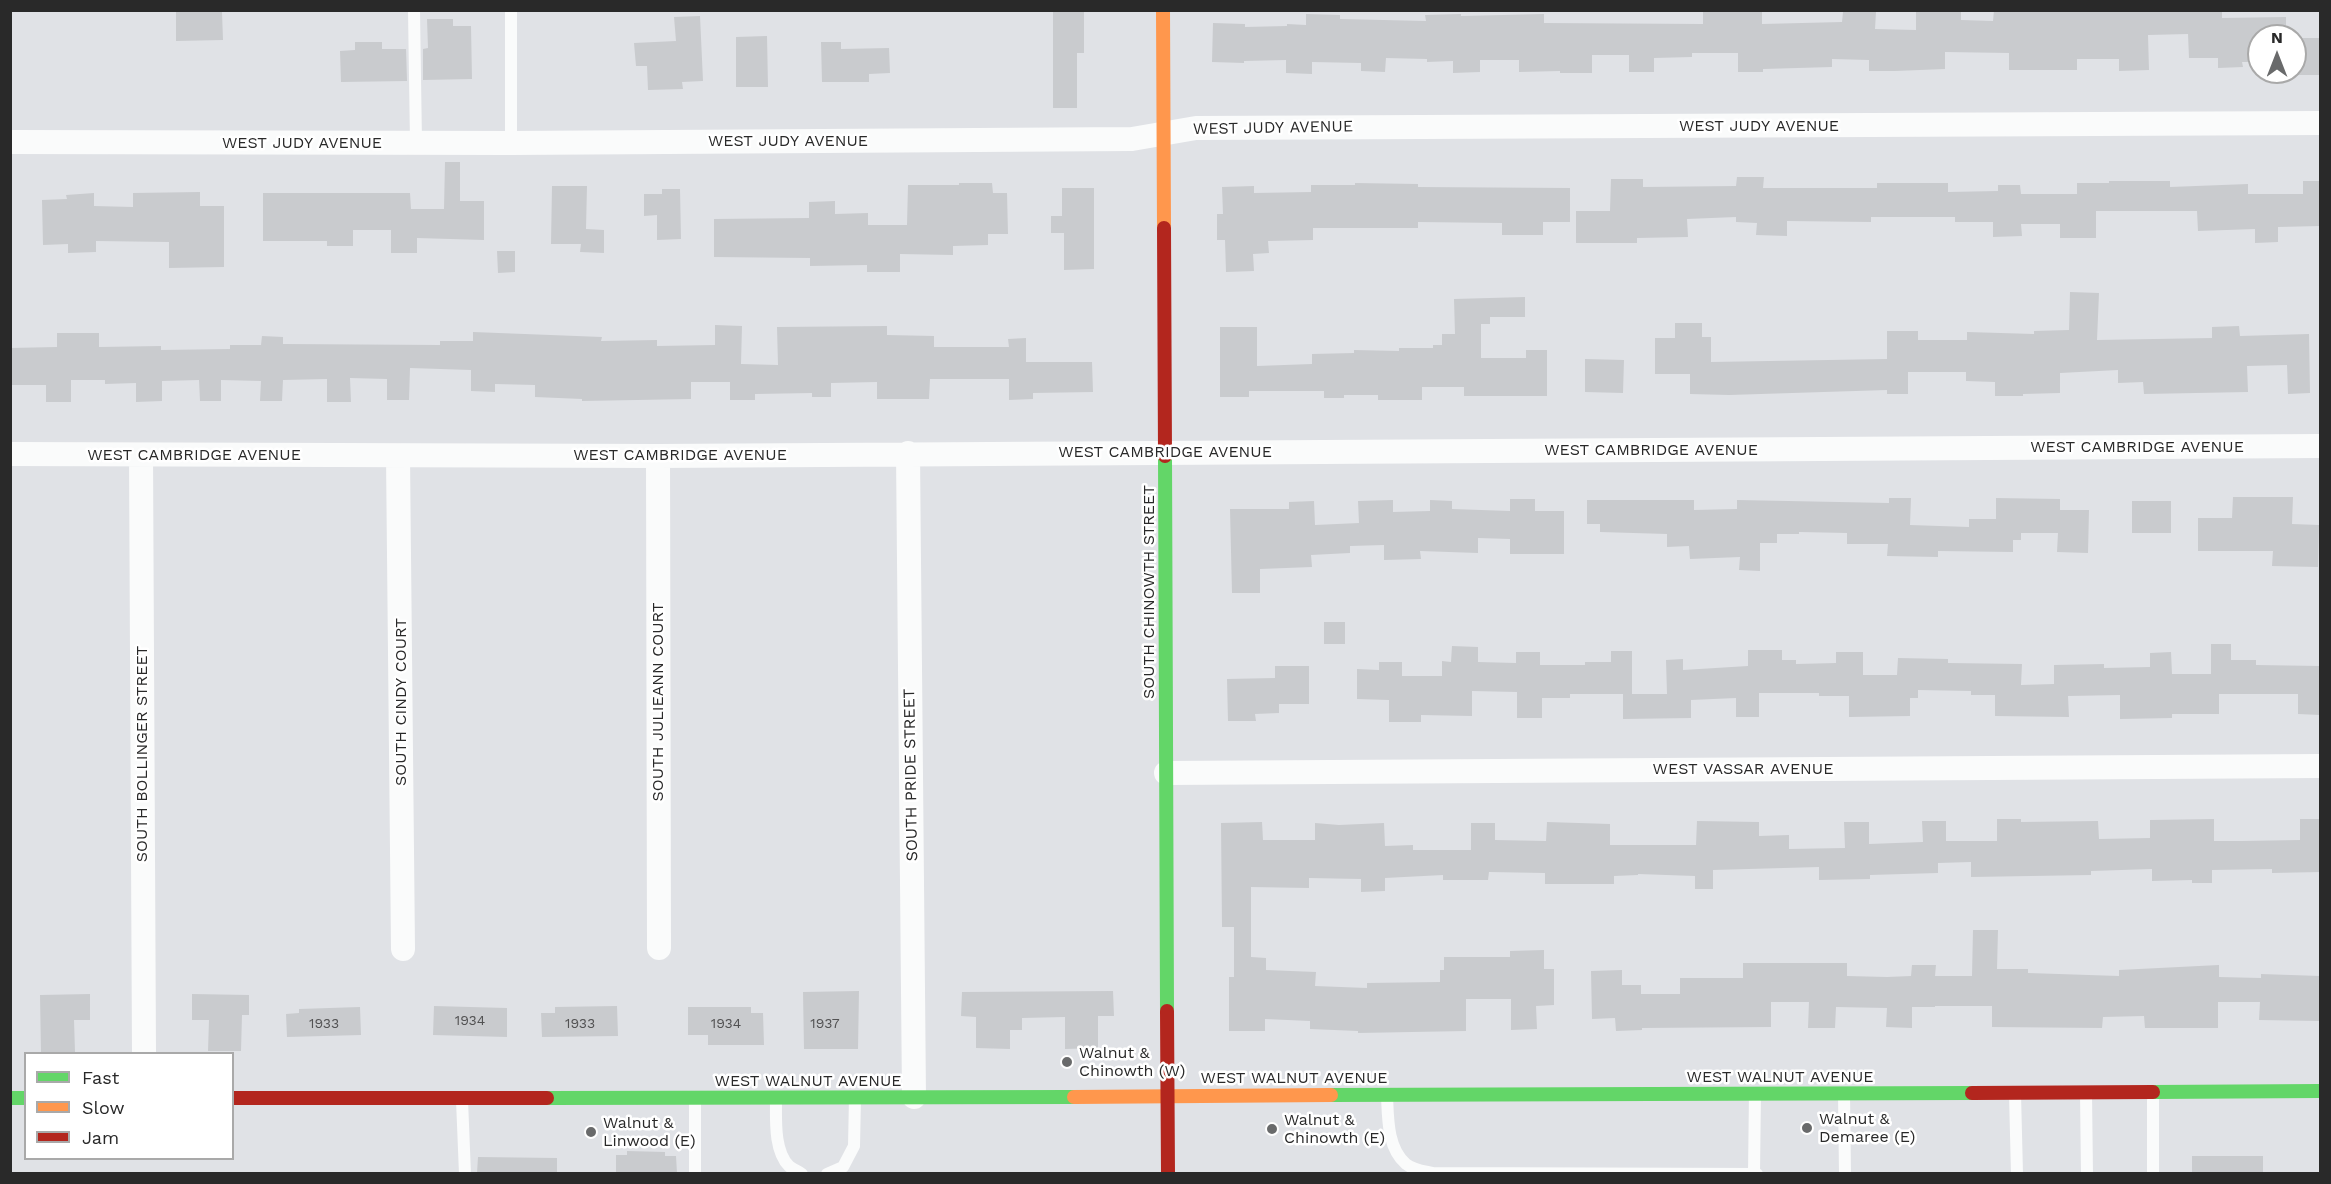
<!DOCTYPE html>
<style>
body{margin:0}
#map{position:relative;width:2331px;height:1184px;overflow:hidden;background:#e0e2e6;font-family:"Work Sans",sans-serif}
canvas{display:block}
.frame{position:absolute;inset:0;border:12px solid #292929;pointer-events:none}
.legend{position:absolute;left:24px;top:1052px;width:210px;height:108px;box-sizing:border-box;background:#fff;border:2px solid #a9a9a9;margin:0;padding:8px 10px;list-style:none;font-size:18px;color:#292929}
.legend li{display:flex;align-items:center;gap:12px;height:30px}
.legend b{width:30px;border:2px solid #a9a9a9}
.north{position:absolute;left:2247px;top:24px;width:60px;height:60px;box-sizing:border-box;background:#fff;border:2px solid #a9a9a9;border-radius:50%;rotate:0deg;font-size:16px;font-weight:700;line-height:24px;text-align:center;color:#292929}
.north::after{content:'';display:block;margin:auto;width:21px;height:27px;background:#696a6b;clip-path:polygon(50% 0,100% 100%,50% 72%,0 100%)}
</style>
<div id="map">
<canvas width="2331" height="1184"></canvas>
<div class="frame"></div>
<ul class="legend">
<li><b style="height:8px;background:#63d668"></b>Fast</li>
<li><b style="height:8px;background:#ff974d"></b>Slow</li>
<li><b style="height:8px;background:#b3261e"></b>Jam</li>
</ul>
<div class="north">N</div>
</div>
<script>
const context = document.querySelector('canvas').getContext('2d');
context.lineJoin = 'round';
function paint(path, color) { context.fillStyle = color; context.fill(path, 'evenodd'); }
function strokePath(path, color, width, dash) { context.strokeStyle = color; context.lineWidth = width; context.lineCap = dash ? 'butt' : 'round'; context.setLineDash(dash || []); context.stroke(path); }
function write(font, color, halo, rows, align = 'center') {
  context.font = font + ' "Work Sans",sans-serif'; context.lineWidth = 5; context.setLineDash([]); context.textBaseline = 'middle'; context.strokeStyle = halo; context.fillStyle = color; for (const [text, x, y, turn = 0] of rows) {
    context.save(); context.translate(x, y); context.rotate((+turn || 0) * Math.PI / 180); context.textAlign = isNaN(turn) ? turn : align; if (halo) context.strokeText(text, 0, 0); context.fillText(text, 0, 0); context.restore();
  }
}
paint(new Path2D(`
 M1053,10H1084V53H1077V108H1053Z
 M1703,10H1762V24L1842,22L1843,12H1876L1875,29L1916,30V10H1961V20L1993,21L1994,10H2222V18L2286,17V36H2259V62H2242L2243,67L2218,68V58H2189L2188,34L2148,35L2149,70L2119,71V59H2077V70H2009V53L1945,52V69L1895,71H1869V60L1832,59V67L1763,69V72H1738V53H1692V57L1654,58V72H1629V55H1592V73H1560V71L1519,72V60H1480V72L1453,73V61L1427,62V59L1386,58L1385,72L1361,71V63L1312,62V74L1286,73V60L1244,61V63L1212,62L1213,23L1245,24V27L1287,26V24L1306,25V14L1340,15V19L1426,21L1425,15L1461,14V16L1544,14V23L1703,24Z
 M176,12H222L223,40L176,41Z
 M700,16L703,81L682,82L683,89L648,90L647,66H636L634,43L676,41L674,17Z
 M427,19H453V26H471L472,79L423,80V49L428,48Z
 M767,36L768,87H736V37Z
 M2295,38H2319L2320,75H2295Z
 M355,42H382V49H406L407,81L341,82L340,51L355,50Z
 M821,42H841V49L889,48L890,73L869,74V82H822Z
 M445,162H460V201H484V240L417,238V253H391V230H353V246H327V241H263V193H410L411,209H444Z
 M1737,177H1764L1763,188H1877V183H1948V192L1998,191V185H2020L2021,194H2077V183H2109V181H2170V187L2248,184V194H2303V181H2320V226L2278,227V242L2255,243V229L2198,231L2197,211H2096V238H2060V224H2021L2022,236L1993,237V222H1955V217H1871V222L1787,221V236L1756,235L1757,223L1736,222V217L1687,219L1688,237L1637,238V243H1576V211H1610L1611,179H1643V187L1736,186Z
 M959,183H992L993,193H1007L1008,234H988V245L953,246V255L900,254V272H867V265L810,266V258L714,257V219L809,218V202L835,201V214L868,213V225H907L908,185H959Z
 M1355,183L1418,184V187L1570,188V222H1543V235H1502V223L1418,222V228H1313V240L1268,241L1269,253L1253,254L1254,271L1226,272L1225,240H1217V214H1223L1222,187L1254,186V193L1311,192V185H1355Z
 M552,186H587L586,229L604,230V253L580,252L581,244H551Z
 M1062,188H1094V269L1064,270V233H1051V216H1062Z
 M662,189H680L681,239L657,240V215L644,216V194H662Z
 M200,192V206H224V267L169,268V242L96,241V252L68,253V244L43,245L42,200L67,199L66,195L94,193V206L133,207V193Z
 M497,251H515V272L498,273Z
 M2070,292L2099,293L2097,340L2212,338V327L2239,326L2240,336L2309,334L2310,393L2288,394L2287,365L2247,366L2248,392L2144,394L2143,382L2118,383V370L2060,373V393L2023,394V396H1995V382L1966,381V372H1908V394H1887V390L1729,395L1690,394V374H1655V338H1675V323H1702V337H1711V362L1887,359V331H1918V340H1967V332L2034,334V331L2069,330Z
 M1525,297V317H1490V324H1481V358H1526V350H1547V396H1464V387H1422V400H1378V395H1344V398H1324V391H1249V397H1220V327H1257V366L1312,364V354L1354,353V350L1399,351V348H1433V345H1442V334H1455L1454,299Z
 M715,325L742,326L741,364L778,365L777,327L887,326V335L934,336V347H1009L1008,339L1026,338V362H1092L1093,392L1033,393V399L1009,400V379H930L929,399H877V382L831,383V397H812V393L755,394V400H730V382H691V399L582,401V399L535,397V385L495,384V392L471,391V370L410,368L409,400H387V379L350,378L351,402H327V379L283,380L282,401H260L261,381L221,380V401H200L199,380L162,381V401L136,402V383L105,384V380H71V402H46V385H10V348L57,347V333H99V347L161,346V350L230,349V345H261L262,336L283,337V344L440,345V341H473V332L602,337L601,341L657,340V346L715,345Z
 M1585,359L1624,360L1623,393L1585,392Z
 M2233,497H2293L2292,524L2319,525L2318,567L2272,566L2273,551H2198V518H2232Z
 M1889,498H1911L1910,525L1969,527V519H1996V498L2060,499V510H2089L2088,553L2057,552L2058,533H2021V540H2013V552L1938,551V557L1887,556L1888,544H1847V533L1799,532V534H1777V543H1760V571L1739,570L1740,557L1690,559L1689,546L1667,547V534L1600,532V524H1587V500H1694V510L1737,509V500L1889,503Z
 M1510,499H1535V511H1564V554H1510V539L1478,538V553L1420,551L1421,559L1384,560V545L1350,546V553L1311,555L1312,567L1260,569V593H1232L1230,509H1289V502L1314,501L1315,525L1359,523L1358,501L1393,500V512L1430,511V500L1452,501V509L1510,511Z
 M2132,501H2171V533H2132Z
 M1324,622H1345V644H1324Z
 M2211,644H2231V660H2256V665L2320,666V715L2298,714V694H2219V714H2172V718L2120,719V695L2068,696L2069,717L1995,716V695H1971V691L1918,690V698H1910V716L1849,717V696H1819V693H1759V717H1736V698L1691,700V718L1623,719V694H1570V698H1542V718H1517V692L1472,691V716L1421,715V722H1389V700L1357,699V669L1379,670V662H1402V676H1442V661L1451,662L1452,646L1478,647V662L1516,663V652H1540V665H1585V662H1611V651H1632V694H1667L1666,660L1683,659V670L1748,666V650H1782V660H1796V664L1836,663V652H1863V675H1897L1898,658L1948,659V663L2022,664L2021,685L2054,684V665L2104,664V668L2150,667V653L2171,652L2172,674H2211Z
 M1275,666H1309V704H1279V713L1255,714L1256,721H1228L1227,679L1275,678Z
 M1997,819H2021V822L2098,821L2099,839L2150,838V820L2214,819V841H2242L2300,840V819H2320V872L2272,873V869L2212,870V883H2192V880L2152,881V869L2091,871V875L1971,877V862L1938,863V873L1870,875V879L1819,880V867L1713,870V889H1695V876L1638,874V875L1614,876V884H1545V873L1489,872L1488,880H1443V875L1385,878V891L1361,892V879L1309,878V888L1251,887V957L1266,958V970L1316,972L1315,986L1367,988V983L1440,982V970H1444V957H1510V951L1544,950V969H1554V1005L1536,1006L1537,1029L1511,1030V999H1466V1031L1358,1033V1031L1310,1029V1021L1265,1019V1031H1229V977H1234V927H1222L1221,823L1262,822L1263,840H1315V823L1339,825L1384,823L1385,846L1413,845V850H1471V823H1495V840L1546,841L1547,822L1610,824V845H1696L1697,821L1759,822V836L1789,835V849L1845,848L1844,822H1869V844L1923,842L1922,821H1946V841H1997Z
 M1973,930H1998L1997,969H2028V973L2119,976V970L2219,965V977L2261,978V974L2320,976V1021L2259,1020L2260,1002H2218V1028H2145L2144,1016L2103,1017L2102,1028L1992,1027V1006H1935V1007H1912V1028L1886,1027L1887,1008L1836,1007L1835,1028H1808L1809,1002H1771V1027L1642,1028V1030L1616,1031L1615,1018L1592,1019L1591,971L1622,970V985H1641V994H1680V978H1743V963H1847V976L1887,977L1911,976L1912,965H1936L1935,976H1972Z
 M859,991L858,1049H804L803,992Z
 M1113,991L1114,1016H1098V1048L1065,1049V1017L1022,1018V1030H1010V1049L976,1048V1017L961,1016L962,992Z
 M90,994V1020H74L75,1052L41,1053L40,995Z
 M192,994L249,995V1015H242L241,1051H208L209,1020H192Z
 M434,1006L507,1008V1037L433,1035Z
 M617,1006L618,1036L542,1037L541,1013H555V1007Z
 M360,1007L361,1035L287,1037L286,1014L299,1013V1009Z
 M688,1007H751V1013H763L764,1045H708V1035H688Z
 M627,1151L665,1152V1156H676L677,1173H616V1155H627Z
 M2192,1156H2263V1173H2192Z
 M478,1157L557,1158V1173H477Z`), '#c9cbce');
strokePath(new Path2D(`
 M414,10L416,143
 M511,143V10
 M1844,1094L1845,1174
 M2015,1094L2017,1174
 M2086,1094L2087,1174
 M2153,1094V1174
 M1387,1095C1388,1117 1387,1148 1406,1164C1413,1170 1424,1171 1433,1173L1757,1174
 M695,1099V1174
 M462,1100L465,1174
 M776,1100C776,1120 774,1151 789,1166C792,1169 798,1171 802,1174
 M1754,1173L1755,1093
 M827,1174L843,1167L854,1146L855,1098`), '#fafbfb', 12);
strokePath(new Path2D(`
 M10,142L511,143L1132,139L1196,128L2320,123
 M908,453L914,1097
 M10,454L658,456L2320,446
 M141,455L144,1054
 M398,456L403,949
 M658,456L659,948
 M1166,773L2320,766`), '#fafbfb', 24);
strokePath(new Path2D(`
 M1165,456L1167,1011
 M2153,1092L2320,1091
 M1331,1095L1972,1093
 M10,1098H26
 M547,1098L1074,1097`), '#63d668', 14);
strokePath(new Path2D(`
 M1163,10L1164,228
 M1074,1097L1331,1095`), '#ff974d', 14);
strokePath(new Path2D(`
 M1164,228L1165,456
 M1167,1011L1168,1174
 M1972,1093L2153,1092
 M232,1098H547`), '#b3261e', 14);
for (const [x, y, r, color] of [
 [1067,1062,6,"#696a6b"],
 [1807,1128,6,"#696a6b"],
 [1272,1129,6,"#696a6b"],
 [591,1132,6,"#696a6b"]
]) { const dot = new Path2D(); dot.arc(x, y, r, 0, 2 * Math.PI); context.fillStyle = color; context.fill(dot); strokePath(dot, '#fff', 2); }
write('14px', '#525253', null, [
 ["1934",470,1021],
 ["1933",324,1024],
 ["1933",580,1024],
 ["1934",726,1024],
 ["1937",825,1024]
]);
write('16px', '#292929', '#fff', [
 ["WEST JUDY AVENUE",1759,126],
 ["WEST JUDY AVENUE",1273,128,-1],
 ["WEST JUDY AVENUE",788,141],
 ["WEST JUDY AVENUE",302,143],
 ["WEST CAMBRIDGE AVENUE",2137,447],
 ["WEST CAMBRIDGE AVENUE",1651,450],
 ["WEST CAMBRIDGE AVENUE",1165,452],
 ["WEST CAMBRIDGE AVENUE",194,455],
 ["WEST CAMBRIDGE AVENUE",680,455],
 ["SOUTH CHINOWTH STREET",1149,592,-90],
 ["SOUTH CINDY COURT",401,702,-90],
 ["SOUTH JULIEANN COURT",658,702,-90],
 ["SOUTH BOLLINGER STREET",142,754,-90],
 ["WEST VASSAR AVENUE",1743,769],
 ["SOUTH PRIDE STREET",911,775,-91],
 ["WEST WALNUT AVENUE",1780,1077],
 ["WEST WALNUT AVENUE",1294,1078],
 ["WEST WALNUT AVENUE",808,1081]
]);
write('16px', '#292929', '#fff', [
 ["Walnut &",1079,1053],
 ["Chinowth (W)",1079,1071],
 ["Walnut &",1819,1119],
 ["Demaree (E)",1819,1137],
 ["Walnut &",1284,1120],
 ["Chinowth (E)",1284,1138],
 ["Walnut &",603,1123],
 ["Linwood (E)",603,1141]
], 'left');
</script>
